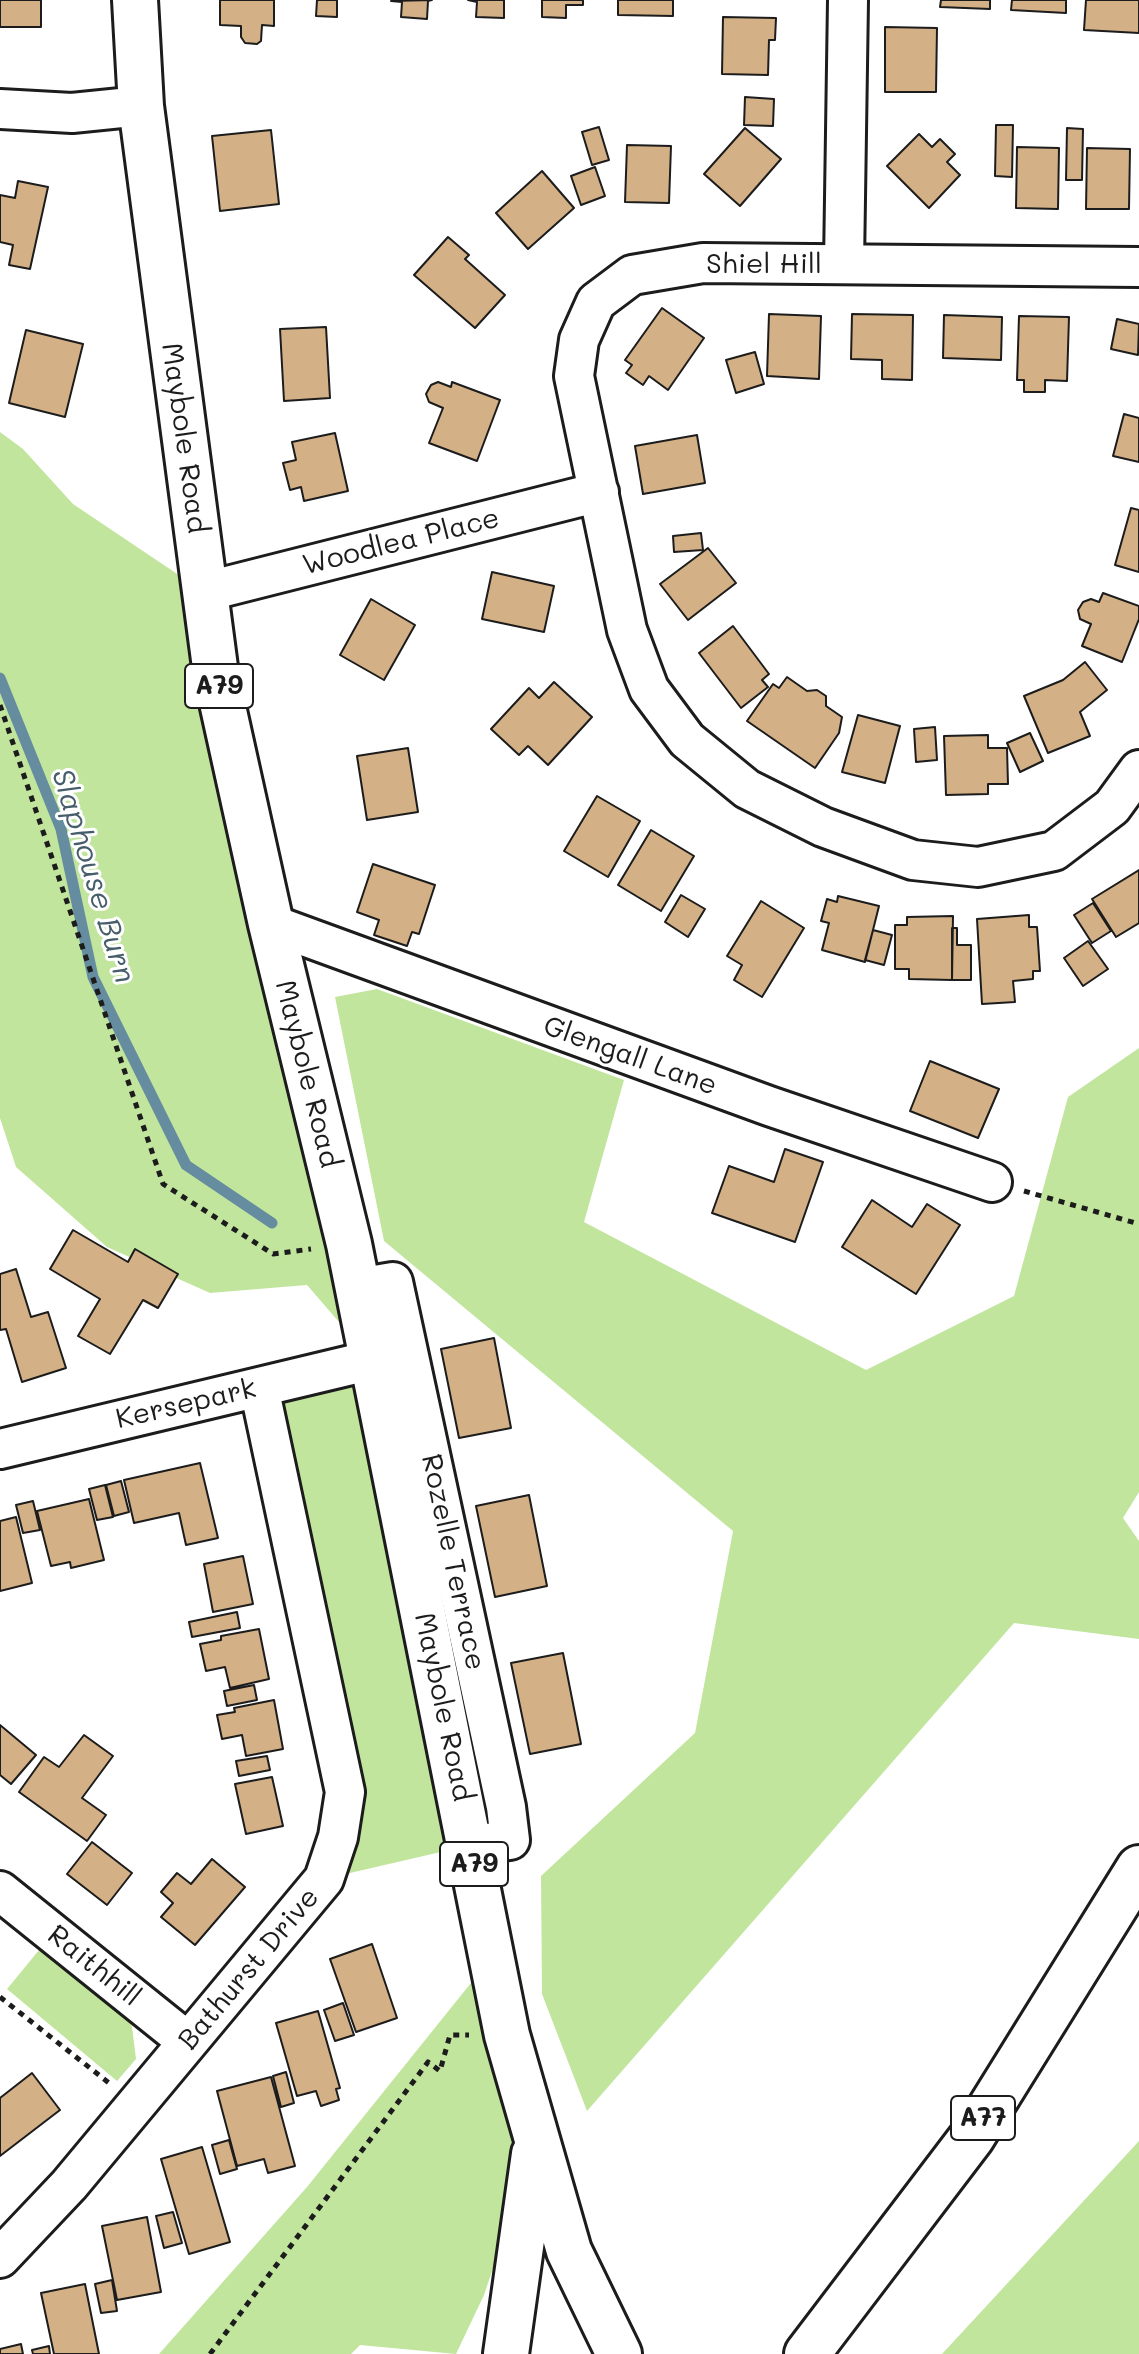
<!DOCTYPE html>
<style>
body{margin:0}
canvas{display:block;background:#fff}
</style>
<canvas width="1139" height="2354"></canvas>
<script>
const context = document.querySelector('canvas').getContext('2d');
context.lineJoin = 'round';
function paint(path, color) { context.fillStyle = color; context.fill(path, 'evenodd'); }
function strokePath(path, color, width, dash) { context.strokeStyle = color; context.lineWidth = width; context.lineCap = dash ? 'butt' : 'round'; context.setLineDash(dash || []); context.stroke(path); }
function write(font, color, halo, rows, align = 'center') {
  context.font = font + ' Mali,sans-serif'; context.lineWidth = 6; context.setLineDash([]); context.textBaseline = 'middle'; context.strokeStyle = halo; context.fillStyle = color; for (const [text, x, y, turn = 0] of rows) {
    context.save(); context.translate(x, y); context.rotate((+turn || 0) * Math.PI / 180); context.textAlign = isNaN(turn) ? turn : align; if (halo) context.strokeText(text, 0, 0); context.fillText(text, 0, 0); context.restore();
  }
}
paint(new Path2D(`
 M0,432L23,449L73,504L204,592L271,924L349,1244L471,1845L324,1879L338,1837L345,1792L259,1387L371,1359L307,1285L210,1293L107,1247L16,1167L0,1118Z
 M377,989L624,1080L584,1222L866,1370L1014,1296L1068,1097L1139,1048V1492L1123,1518L1139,1541V1639L1014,1623L587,2111L542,1994L541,1876L695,1733L733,1531L384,1241L335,997Z
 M44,1944L126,2013L132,2027L136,2059L117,2081L7,1989Z
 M491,1958L537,2138L484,2295L456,2354L360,2345L351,2354H159L307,2187Z
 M1139,2141V2354H942Z`), '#c2e59e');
strokePath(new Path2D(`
 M0,678L61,829L93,977L186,1165L272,1223`), '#658d9f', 11);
const building = new Path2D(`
 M0,0H41V27H0Z
 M220,0H274V26L262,25L261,41L257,44L245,43L241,37V26L220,25Z
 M317,0H337V17L316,16Z
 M432,0L428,1L427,19L401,17L402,2L391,1Z
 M468,0H504V18L476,17L477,2Z
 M542,0H583V5H566V18L542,17Z
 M618,0H673V16L618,15Z
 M941,0H990V9L940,7Z
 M1012,0H1066V13L1011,10Z
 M1086,0H1139V33L1084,30Z
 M723,17L776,18L775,40H769L768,75L722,74Z
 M885,27L937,28L936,92H885Z
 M745,97L774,99L773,126L744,125Z
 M996,125H1013L1012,177L995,176Z
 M599,127L609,160L592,165L582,132Z
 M745,128L781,159L740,206L704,174Z
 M1067,128L1083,129L1082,180H1066Z
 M271,130L279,204L220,211L212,136Z
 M919,134L932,147L940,139L955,154L947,162L960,175L929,208L887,166Z
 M627,145L671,146L669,203L625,202Z
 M1017,147L1059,148L1058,209L1016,208Z
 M1087,148L1130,149L1129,209H1086Z
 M595,167L605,196L581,205L571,176Z
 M542,171L574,208L528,249L496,213Z
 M18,181L48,187L30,269L9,265L13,245L0,242V195L15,198Z
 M448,237L469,255L465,259L505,295L475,328L414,275Z
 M662,308L704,338L668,390L649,376L643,385L626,373L632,365L625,360Z
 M769,314L821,316L819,379L767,376Z
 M852,314L913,315L912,380L882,379V360L851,359Z
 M944,315L1002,317L1001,360L943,358Z
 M1019,316L1069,317L1067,381L1045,380V392H1024V380H1017Z
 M1117,319L1139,324L1138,355L1111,349Z
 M326,327L330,398L284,401L280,329Z
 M26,330L83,344L65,417L9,403Z
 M755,352L764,384L736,393L726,360Z
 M438,382L451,387L452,382L500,400L477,461L429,443L443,408L429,402L426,394L431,385Z
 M1124,414L1139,418V462L1113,456Z
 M335,433L348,491L304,501L301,487L290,490L283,463L296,460L292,442Z
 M697,435L705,483L643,494L635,446Z
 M1131,508L1139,510V572L1115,565Z
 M701,533L703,550L674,552L673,536Z
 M708,548L736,583L688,620L660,584Z
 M492,572L554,586L544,632L482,619Z
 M1103,593L1139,606V619L1122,662L1082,646L1091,624L1080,619L1078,610L1083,602L1091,599L1099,602Z
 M371,599L415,625L384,680L340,655Z
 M733,626L769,674L762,680L768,687L741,708L699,653Z
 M1085,662L1107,690L1080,712L1090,736L1048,753L1024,696L1063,680Z
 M787,677L807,691L817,690L826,696V706L842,717L839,733L815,768L747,721L773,684L779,688Z
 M554,682L592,717L548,765L528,746L519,755L491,729L529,688L539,698Z
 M858,715L900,726L885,783L842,772Z
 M935,727L937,760L916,762L914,729Z
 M1030,733L1043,761L1020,772L1007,743Z
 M988,735V748H1007L1008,784H988V794L946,795L944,736Z
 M408,748L418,812L367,820L357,756Z
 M597,796L640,821L608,877L564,851Z
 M651,830L694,856L661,911L618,885Z
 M373,864L435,885L419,934L412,932L407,946L374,935L379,920L357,912Z
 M1139,870V923L1116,937L1092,899Z
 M681,895L705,909L688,937L665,922Z
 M838,896L879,906L865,962L822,950L829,923L821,921L827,899L837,902Z
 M761,901L804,928L762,997L734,980L742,965L727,956Z
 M1093,903L1111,931L1092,943L1074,915Z
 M1029,915V927H1037L1040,971H1033V979L1013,981L1015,1002L982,1004L977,919Z
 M953,916L952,980L909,979V969H895V925H907V917Z
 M952,928H957V945H971V980H952Z
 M873,930L892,935L884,965L865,960Z
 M1088,941L1108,969L1083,986L1064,958Z
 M930,1061L999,1089L978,1138L910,1111Z
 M785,1149L823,1162L795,1242L712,1213L729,1166L774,1182Z
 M872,1200L912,1227L927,1204L960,1225L916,1294L842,1247Z
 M73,1230L128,1262L135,1249L178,1274L158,1308L143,1300L110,1354L78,1336L100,1299L50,1269Z
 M16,1269L31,1317L48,1312L66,1368L22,1382L6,1329L0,1330V1274Z
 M494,1338L511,1428L459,1438L441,1349Z
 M200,1463L218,1538L186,1545L179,1513L134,1523L124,1480Z
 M121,1481L129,1512L114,1516L106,1485Z
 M105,1485L113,1517L97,1520L89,1489Z
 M529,1495L547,1586L495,1597L476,1506Z
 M89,1499L104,1560L71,1568L70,1562L51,1566L37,1511Z
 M33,1501L40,1530L23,1533L16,1505Z
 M16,1517L32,1583L0,1591V1521Z
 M243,1556L253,1604L213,1612L204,1564Z
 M237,1612L240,1628L192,1637L189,1622Z
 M259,1629L269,1679L230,1688L225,1667L206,1671L200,1644L221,1640V1636Z
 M563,1653L581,1744L530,1754L511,1663Z
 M254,1685L257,1700L227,1706L224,1691Z
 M274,1700L283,1749L246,1756L242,1735L222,1739L217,1715L235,1712L234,1708Z
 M0,1725L36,1755L11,1784L0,1775Z
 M84,1735L113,1756L82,1798L106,1815L87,1841L19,1792L44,1757L59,1767Z
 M267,1756L270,1770L239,1776L236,1761Z
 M272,1777L283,1826L246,1834L235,1784Z
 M92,1842L132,1873L107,1905L67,1874Z
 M212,1859L245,1887L195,1945L161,1917L173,1903L161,1892L177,1873L191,1884Z
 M372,1944L397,2018L356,2032L330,1959Z
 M343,2003L354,2035L335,2041L324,2010Z
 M318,2011L340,2088L336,2089L339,2100L321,2106L316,2091L297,2096L276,2023Z
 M286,2072L294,2103L281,2107L273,2076Z
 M32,2073L60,2110L0,2156V2098Z
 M271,2077L295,2166L268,2173L264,2159L237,2166L217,2091Z
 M229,2140L237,2169L220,2174L212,2145Z
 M202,2147L230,2242L189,2254L161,2159Z
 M173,2212L182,2243L164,2248L156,2216Z
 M147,2217L161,2292L117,2300L102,2226Z
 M112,2280L117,2311L101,2313L95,2284Z
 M85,2284L99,2354H54L41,2293Z
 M21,2344L23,2354H0V2349Z
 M49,2346L50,2354H33L32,2350Z`);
paint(building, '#d4b086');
strokePath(building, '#1c1c1c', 2);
const street = new Path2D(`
 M0,109L72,113L141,106
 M844,264L848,0
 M1139,267L703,263L632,275L596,302L579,340L574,376L627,630L649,689L687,740L747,789L823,827L913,860L978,867L1054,851L1112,807L1139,770
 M204,592L599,492
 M271,924L769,1106L992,1182
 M357,1288L393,1282L506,1807L510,1840L471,1845
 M0,1449L372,1360
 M0,1891L188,2042
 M0,2258L69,2185L324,1879L338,1837L345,1792L259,1387`);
const primary = new Path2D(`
 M135,0L141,106L216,675L271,924L349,1244L507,2035L569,2251L619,2354
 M506,2354L534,2154`);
const highway = new Path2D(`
 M807,2354L972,2137L1139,1868`);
strokePath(street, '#1c1c1c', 44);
strokePath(primary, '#1c1c1c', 50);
strokePath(highway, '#1c1c1c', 50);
strokePath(new Path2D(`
 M0,705L163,1184L273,1254L311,1249
 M1024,1191L1139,1224
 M0,1997L109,2083
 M210,2354L428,2062L440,2071L450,2035H469`), '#1c1c1c', 5, [6, 6]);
strokePath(street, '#fff', 38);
strokePath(primary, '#fff', 44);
strokePath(highway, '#fff', 44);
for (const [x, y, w] of [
 [219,686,68],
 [474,1864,68],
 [983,2118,64]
]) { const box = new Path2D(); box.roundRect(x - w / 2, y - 22, w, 44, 6); context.fillStyle = '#fff'; context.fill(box); strokePath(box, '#1c1c1c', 2); }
write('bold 26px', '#1c1c1c', null, [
 ["A79",219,686],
 ["A79",474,1864],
 ["A77",983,2118]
]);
write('28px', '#1c1c1c', '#fff', [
 ["Shiel Hill",764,264],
 ["Maybole Road",184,438,82],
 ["Woodlea Place",401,542,-14],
 ["Glengall Lane",630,1056,20],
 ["Maybole Road",307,1074,76],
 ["Kersepark",186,1404,-13],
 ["Rozelle Terrace",453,1562,78],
 ["Maybole Road",443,1707,78],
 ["Raithhill",94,1966,39],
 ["Bathurst Drive",249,1969,-50]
]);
write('italic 30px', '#465e69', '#fff', [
 ["Slaphouse Burn",93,876,73]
]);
</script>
